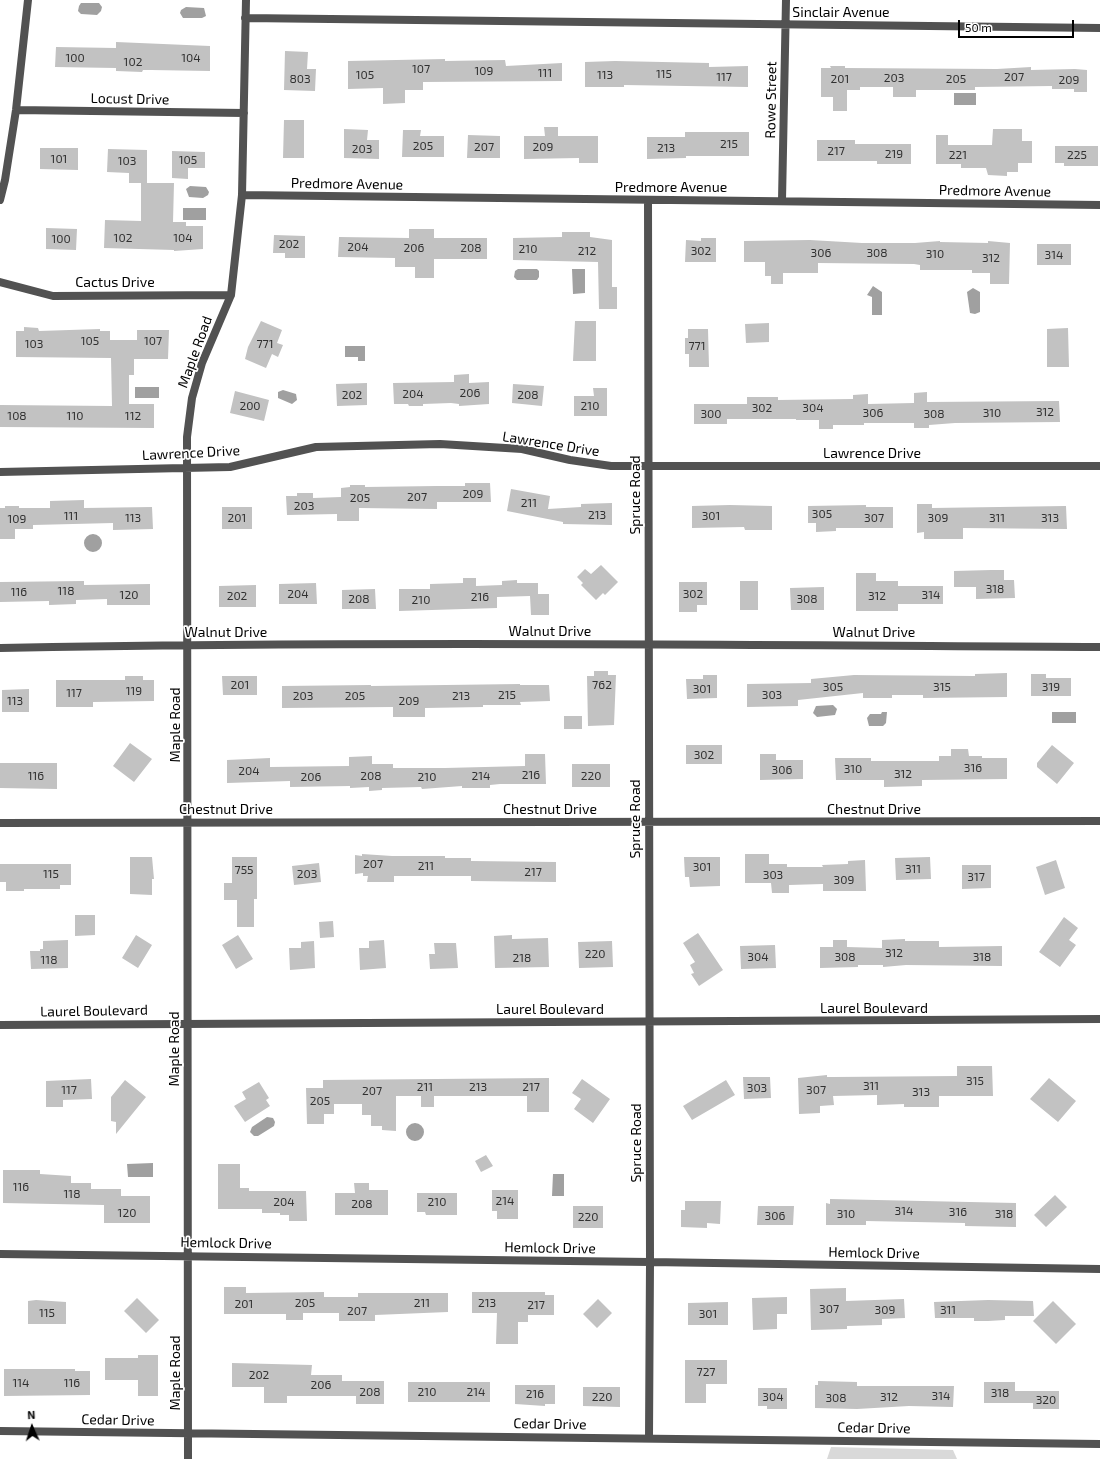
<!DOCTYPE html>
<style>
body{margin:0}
#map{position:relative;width:1100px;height:1459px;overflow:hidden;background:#fff;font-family:"Exo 2",sans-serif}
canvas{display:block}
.north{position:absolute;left:12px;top:1407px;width:40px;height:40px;-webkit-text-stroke:3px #fff;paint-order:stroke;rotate:357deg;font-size:11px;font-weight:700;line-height:16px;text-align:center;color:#000}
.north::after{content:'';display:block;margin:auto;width:14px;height:18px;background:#000;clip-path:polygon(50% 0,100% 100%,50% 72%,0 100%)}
.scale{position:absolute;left:958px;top:20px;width:116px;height:18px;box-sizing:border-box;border:2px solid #000;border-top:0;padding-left:5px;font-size:12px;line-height:14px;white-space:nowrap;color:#000;-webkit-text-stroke:3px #fff;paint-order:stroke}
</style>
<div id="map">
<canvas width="1100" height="1459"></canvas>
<div class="north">N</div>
<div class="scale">50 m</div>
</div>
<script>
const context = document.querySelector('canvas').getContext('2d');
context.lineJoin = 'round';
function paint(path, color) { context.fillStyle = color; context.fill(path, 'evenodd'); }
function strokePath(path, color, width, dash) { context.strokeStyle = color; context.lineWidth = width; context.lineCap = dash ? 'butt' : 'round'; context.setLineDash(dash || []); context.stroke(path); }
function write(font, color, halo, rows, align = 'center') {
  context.font = font + ' "Exo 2",sans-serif'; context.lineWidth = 3.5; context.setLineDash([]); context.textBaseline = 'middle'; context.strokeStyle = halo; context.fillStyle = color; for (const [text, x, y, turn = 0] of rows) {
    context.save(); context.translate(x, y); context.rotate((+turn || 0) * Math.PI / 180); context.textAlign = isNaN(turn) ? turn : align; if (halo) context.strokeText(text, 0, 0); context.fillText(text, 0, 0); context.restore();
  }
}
paint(new Path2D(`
 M831,1447L953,1450L957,1459H827Z`), '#d9d9d9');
paint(new Path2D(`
 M81,3H99L102,7L101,11L97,15L81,14L78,11L79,6Z
 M186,7L204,8L206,16L202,18H183L180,13L181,10Z
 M954,93H976V105H954Z
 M190,186L206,187L209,192L208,195L203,198L189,197L186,189Z
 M183,208H206V220H183Z
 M537,269L539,271V277L537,280H517L514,277L515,271L518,269Z
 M572,269H585V293L573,294Z
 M873,286L882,292V315H872V297L867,295Z
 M973,288L980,292V312L975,314L970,313L967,292Z
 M345,346H365V361H358V357H345Z
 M135,387H159V398H135Z
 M283,390L296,394L297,400L292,404L278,398V392Z
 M84 543a9 9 0 1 1 18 0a9 9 0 1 1-18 0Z
 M833,705L837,709L835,715L817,717L813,713L816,706Z
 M882,712H887L886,723L883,726H869L867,718L870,714H881Z
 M1052,712H1076V723H1052Z
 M267,1117L273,1118L275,1122L274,1126L258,1136H254L250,1132L252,1127Z
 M406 1132a9 9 0 1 1 18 0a9 9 0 1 1-18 0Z
 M153,1163V1177H128L127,1164Z
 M553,1174H564V1196H552Z`), '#a0a0a0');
paint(new Path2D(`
 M116,42L210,46V71L151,70H143L142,72L116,71V68L55,67L56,47L116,48Z
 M285,51L308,52L307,69H316L315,91L284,90Z
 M445,59V61L505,60L506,66L562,63V81L423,82V90H405V103L383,104V88L348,89V61Z
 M615,61L709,63V67L748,66V87L624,85V87H585V62Z
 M830,66H845V68L997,69L1031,67V70L1075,69L1087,70V92H1074V89H1052V86L975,87V90H916V97H893V87H860V90H847V111H833V97H821V68H831Z
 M284,120H304V158H283Z
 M544,127H558V136H598V163H579V158L524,159V136H545Z
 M344,129L368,130L367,140H379V159L344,158Z
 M993,129H1022V141H1032V163H1018V172H1007V176L988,175L986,168H961V164H936V135H948V145H992Z
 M403,130H421L420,136H444V157H402Z
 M685,132H749V156H686V158L647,159V137H685Z
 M468,135L500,136V158H467Z
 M817,140H855V144H911V164H877V161H817Z
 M1055,146H1098V166H1064V163H1055Z
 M40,148H78V170L40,169Z
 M108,149L147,150V183H174L173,222H186V226H203V249L174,251V250L104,248L105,220L141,221V183H129V173L107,172Z
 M172,151L205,152V168H188V179L172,178Z
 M46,228L77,229L76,250L46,249Z
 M409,229H434V238H487V259H434V278H415V267H395V258L338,257L339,237L409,238Z
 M562,232H590V237L612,240V287H617V309H599L598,262L513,260V238L562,237Z
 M274,235L305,236V258H285V253H273Z
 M701,238H716V262H685L686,240L701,241Z
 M810,240L862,243H915L940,241V242L988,243V241L1010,243L1009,284H990V273H972V270H920V265L914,264L818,263V273H783V284H771V276H765V262H744V241Z
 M1037,244H1071V265H1037Z
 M261,321L282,330L277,343L283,345L278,357L272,354L266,368L245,359L248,347Z
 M575,321H596V361H573Z
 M769,323V342L746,343L745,324Z
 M24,327L38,328L39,331L100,329V331H110V340H137V330H169L168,359H134V375H129V404H154V428L0,427V405L112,406L111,358L16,357V331H24Z
 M1068,328L1069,367H1047V329Z
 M688,329H708L709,367H689V354H685V338H688Z
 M469,374V383L489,382V404L459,406V404L451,403L423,404V406H409L408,404H394L393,383L454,382V375Z
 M367,383V405L337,406L336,384Z
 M513,384L544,386L542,406L512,403Z
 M593,388H607V416H574V396H594Z
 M235,391L269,400L264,421L230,413Z
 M927,392V402L1059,401L1060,422L955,423L929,425V428H914V423H864V425H833V429H819V420H796V419H727V424H694V404H747V397H778V400L853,399V395L868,394V404L914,403V393Z
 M465,483H490L491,502H437V509L359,508V521H337V514L287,515L286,496H297V493H313V498L341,497V488L350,487V485H365V487L437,486H465Z
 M511,489L550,496L548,509L581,507V504L612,503V525L563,524V522L507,511Z
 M84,500V508L152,507L153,529L113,530V523L33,525V529H15V539H0V508H5V506H19V508H50V501Z
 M917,504H932V508L1066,506L1067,529L963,528V539H924V532L917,533Z
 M730,505L772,506V530H745L744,527L692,528V506Z
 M866,505V507H893V528H836V531L816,532V523H808V506Z
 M222,507H252V529H222Z
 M601,565L618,582L605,595L603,593L596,600L581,585L583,583L577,577L585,569L591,574Z
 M991,570H1004V580H1014L1015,598L976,599V587H954V571Z
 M856,573H876V581H898V586H943V604H898V611H856Z
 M463,578H476V586L502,585V581L517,580V583H538V594H549V615H531L530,596L497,597V608L399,611V589H430V584L463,583Z
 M84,581V585L150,584V605H107V599L76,600V604L49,605V601L0,602V582Z
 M740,581H758V610H740Z
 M679,582H707V605H697V612H679Z
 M316,583L317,604H279V584Z
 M256,585V607H219V586Z
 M824,587V610H791L790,588Z
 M375,589L376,609H342V590Z
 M594,671H608V675H616L614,725L588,726L587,676H594Z
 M1007,673V697L923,698V695H892V698H863V693L798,700V706L747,707V684L811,683V679L854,675L975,676V674Z
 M1031,674H1046V678H1071V696H1031Z
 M703,675H717V698L687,699L686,679H703Z
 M125,676H143V680H154V701L93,702V707H56V680H125Z
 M222,676H257V695H223Z
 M520,684V685H549L550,701L520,702L521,705H483V707L425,708V717H393V707L282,708V686L371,685V686Z
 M29,689V712H2V690Z
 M564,716H582V729H564Z
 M130,743L152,759L134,782L113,766Z
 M686,745H722V764H686Z
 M1052,745L1074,763L1057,784L1037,767V763Z
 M951,749H968L969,756H982V758H1007V779L922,780V786L884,787V780H836L835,758H871V761H939V756H951Z
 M525,754H545L546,784H500L490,785V788H462V786L422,789L421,787L382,788V790L369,791V787L350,788V786L290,787V781L227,783V760L270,758V767L349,766V757L372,756V764H393V768H445L525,766Z
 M760,754H776V760H803V779L760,780Z
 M0,763H57V789L0,788Z
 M572,764H610V787H572Z
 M362,854L392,856H445V858H471V861L556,862V882L471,881V876H394V882H367L368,876H363V873L355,874V855L362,856Z
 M745,854H769V864H787V867H823L822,865L848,864V861L865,860L866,891H823V884L789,885V893H772L771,883H745Z
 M130,857H152L154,879H152V895L130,894Z
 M232,857H257V899H254V927H237V900H224V883H232Z
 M684,857H720V886L690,887L689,877H685Z
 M930,857L931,879L896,880L895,858Z
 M1056,860L1065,888L1045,895L1036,867Z
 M319,863L321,882L294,885L292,866Z
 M0,864H71V885H60V889H24V891H6V882H0Z
 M962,865H991V888L962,889Z
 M75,915H95V935L75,936Z
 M1064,917L1078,928L1069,940L1076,945L1060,967L1039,952Z
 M333,921L334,937L320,938L319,922Z
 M698,933L723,970L699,986L691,974L694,973L690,965L695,962L683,943Z
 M136,935L152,945L138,968L122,958Z
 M238,935L253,959L236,969L222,945Z
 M512,935V939L548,938L549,967L495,968L494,936Z
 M905,939V941H939V947L1002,946V966L906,965L883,967V965H858V967L820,968V947H833V940H847V947L882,948V940Z
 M68,940V968L31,969L30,951H40V949H43V941Z
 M384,940L386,968L360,970L359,948H369V941Z
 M314,941L315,968L290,970L289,948H301V942Z
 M612,941L613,967L579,968L578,942Z
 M434,943H456L458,968L430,969L429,954H435Z
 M775,945L776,968L741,969L740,946Z
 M957,1066H992L993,1096H939V1107H904V1104L877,1105V1095L833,1096L834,1105L820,1106V1113L799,1114L798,1078L827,1075V1077H833L957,1076Z
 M743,1077H770L771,1098L744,1099Z
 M549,1078V1112H527V1096H434V1107H421V1096H396V1131L382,1130V1126H371V1115H362V1104H334V1114H324V1124H307L306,1088H323V1080Z
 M1049,1078L1076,1101L1058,1122L1030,1099Z
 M91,1079L92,1099L63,1100V1107H46V1081Z
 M582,1079L610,1099L593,1123L574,1109L581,1099L572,1093Z
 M125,1080L146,1097L116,1134V1122L111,1121V1097Z
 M726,1080L735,1095L692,1120L683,1106Z
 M259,1082L269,1098L266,1100L270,1106L245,1122L234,1106L246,1099L242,1092Z
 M486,1155L493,1166L481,1172L475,1161Z
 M218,1164H240V1188H249V1191H306L307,1221H289V1215H280V1213H262V1209H218Z
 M3,1170H40V1174L71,1176V1183H91V1189H121V1196H150V1223H104V1205L3,1203Z
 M354,1183H369V1190H388V1215H335V1193H355Z
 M492,1190H518V1219H497V1211H492Z
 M417,1193H457V1215H426L425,1212H417Z
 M1055,1195L1067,1207L1046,1227L1034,1215Z
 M830,1199L1016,1203V1227L965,1226V1223L866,1221V1225H826V1203L830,1204Z
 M685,1201H721L720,1224L707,1223V1228L681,1227V1210H685Z
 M573,1206H603V1228H573Z
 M758,1206H794L793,1225H757Z
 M224,1287H246V1293L324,1292V1297H358V1293H448V1312L375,1315V1321H339V1313H303V1320H286V1314H224Z
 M846,1288V1301L904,1299L905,1318L882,1319V1325L847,1326V1329L811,1330L810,1289Z
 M472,1292H545V1295H554V1315H528V1322H518V1344H496L497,1313H472Z
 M787,1297V1314H777V1329L753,1330L752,1298Z
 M137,1298L159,1320L146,1333L124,1311Z
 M598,1299L612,1313L597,1328L583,1314Z
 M36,1300L66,1302V1324H28V1301Z
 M988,1300L1033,1301L1034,1316H1005V1320L988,1321H974V1318H935L934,1302Z
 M1053,1301L1076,1324L1056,1344L1033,1321Z
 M728,1302V1325H688V1303Z
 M138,1355H158V1396H138V1380H105V1358H138Z
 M685,1360H727V1384H706V1403H685Z
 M232,1363L312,1365L311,1375H342V1381H384V1404H356V1396H287V1403H264V1387H232Z
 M4,1369H75V1371H90V1395L4,1396Z
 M818,1381L857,1382V1386H954L953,1407L909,1406L857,1409L815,1408V1385H818Z
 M408,1382H490V1402H408Z
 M984,1382H1015V1391H1059V1409H1033V1403H984Z
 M515,1385H555V1404H545V1406L515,1404Z
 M583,1387H620V1407L583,1406Z
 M758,1388H787V1409H767V1406H758Z`), '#c2c2c2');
strokePath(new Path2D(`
 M245,18L1100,28
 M16,110L244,113
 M242,195L1100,205
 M0,200L5,180L16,110L28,0
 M648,200L650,1262L649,1438
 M782,200L786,0
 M0,282L53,296L231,295
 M0,472L230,467L316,447L440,444L522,449L570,460L611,466H1100
 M0,648C367,641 733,645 1100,647
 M0,823L1100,821
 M0,1025L1100,1019
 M0,1254L650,1262L1100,1269
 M0,1431L1100,1444
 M188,1459L187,437L192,398L202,363L231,295L242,195L246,0`), '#525252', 8);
write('12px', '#303030', null, [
 ["100",75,58],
 ["104",191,58],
 ["102",133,62],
 ["107",421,69],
 ["109",484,71],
 ["111",545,73],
 ["115",664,74],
 ["105",365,75],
 ["113",605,75],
 ["117",724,77],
 ["207",1014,77],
 ["203",894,78],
 ["803",300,79],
 ["201",840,79],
 ["205",956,79],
 ["209",1069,80],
 ["215",729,144],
 ["205",423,146],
 ["207",484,147],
 ["209",543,147],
 ["213",666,148],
 ["203",362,149],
 ["217",836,151],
 ["219",894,154],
 ["221",958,155],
 ["225",1077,155],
 ["101",59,159],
 ["105",188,160],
 ["103",127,161],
 ["102",123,238],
 ["104",183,238],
 ["100",61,239],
 ["202",289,244],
 ["204",358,247],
 ["206",414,248],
 ["208",471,248],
 ["210",528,249],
 ["212",587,251],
 ["302",701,251],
 ["306",821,253],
 ["308",877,253],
 ["310",935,254],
 ["314",1054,255],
 ["312",991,258],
 ["105",90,341],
 ["107",153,341],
 ["103",34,344],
 ["771",265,344],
 ["771",697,346],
 ["206",470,393],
 ["204",413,394],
 ["202",352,395],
 ["208",528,395],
 ["200",250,406],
 ["210",590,406],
 ["302",762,408],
 ["304",813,408],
 ["312",1045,412],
 ["306",873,413],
 ["310",992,413],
 ["300",711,414],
 ["308",934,414],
 ["108",17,416],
 ["110",75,416],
 ["112",133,416],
 ["209",473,494],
 ["207",417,497],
 ["205",360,498],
 ["211",529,503],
 ["203",304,506],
 ["305",822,514],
 ["213",597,515],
 ["111",71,516],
 ["301",711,516],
 ["113",133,518],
 ["201",237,518],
 ["307",874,518],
 ["309",938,518],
 ["311",997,518],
 ["313",1050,518],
 ["109",17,519],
 ["318",995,589],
 ["118",66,591],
 ["116",19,592],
 ["204",298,594],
 ["302",693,594],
 ["120",129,595],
 ["314",931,595],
 ["202",237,596],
 ["312",877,596],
 ["216",480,597],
 ["208",359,599],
 ["308",807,599],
 ["210",421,600],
 ["201",240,685],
 ["762",602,685],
 ["305",833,687],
 ["315",942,687],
 ["319",1051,687],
 ["301",702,689],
 ["119",134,691],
 ["117",74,693],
 ["215",507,695],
 ["303",772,695],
 ["203",303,696],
 ["205",355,696],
 ["213",461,696],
 ["113",15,701],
 ["209",409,701],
 ["302",704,755],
 ["316",973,768],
 ["310",853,769],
 ["306",782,770],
 ["204",249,771],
 ["312",903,774],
 ["216",531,775],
 ["116",36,776],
 ["208",371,776],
 ["214",481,776],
 ["220",591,776],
 ["206",311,777],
 ["210",427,777],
 ["207",373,864],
 ["211",426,866],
 ["301",702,867],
 ["311",913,869],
 ["755",244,870],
 ["217",533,872],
 ["115",51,874],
 ["203",307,874],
 ["303",773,875],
 ["317",976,877],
 ["309",844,880],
 ["312",894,953],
 ["220",595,954],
 ["304",758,957],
 ["308",845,957],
 ["318",982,957],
 ["218",522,958],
 ["118",49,960],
 ["315",975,1081],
 ["311",871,1086],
 ["211",425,1087],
 ["213",478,1087],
 ["217",531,1087],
 ["303",757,1088],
 ["117",69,1090],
 ["307",816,1090],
 ["207",372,1091],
 ["313",921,1092],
 ["205",320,1101],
 ["116",21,1187],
 ["118",72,1194],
 ["214",505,1201],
 ["204",284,1202],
 ["210",437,1202],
 ["208",362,1204],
 ["314",904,1211],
 ["316",958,1212],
 ["120",127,1213],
 ["310",846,1214],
 ["318",1004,1214],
 ["306",775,1216],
 ["220",588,1217],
 ["205",305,1303],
 ["211",422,1303],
 ["213",487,1303],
 ["201",244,1304],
 ["217",536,1305],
 ["307",829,1309],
 ["309",885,1310],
 ["311",948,1310],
 ["207",357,1311],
 ["115",47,1313],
 ["301",708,1314],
 ["727",706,1372],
 ["202",259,1375],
 ["114",21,1383],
 ["116",72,1383],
 ["206",321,1385],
 ["208",370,1392],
 ["210",427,1392],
 ["214",476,1392],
 ["318",1000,1393],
 ["216",535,1394],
 ["314",941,1396],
 ["220",602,1397],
 ["304",773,1397],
 ["312",889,1397],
 ["308",836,1398],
 ["320",1046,1400]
]);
write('14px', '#000', '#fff', [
 ["Sinclair Avenue",841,12],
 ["Locust Drive",130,99,1],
 ["Rowe Street",771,100,-89],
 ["Predmore Avenue",347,184,1],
 ["Predmore Avenue",671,187],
 ["Predmore Avenue",995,191,1],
 ["Cactus Drive",115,282],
 ["Maple Road",195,352,-70],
 ["Lawrence Drive",551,444,9],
 ["Lawrence Drive",191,453,-3],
 ["Lawrence Drive",872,453],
 ["Spruce Road",635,495,-90],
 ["Walnut Drive",550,631],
 ["Walnut Drive",226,632],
 ["Walnut Drive",874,632],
 ["Maple Road",175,725,-90],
 ["Chestnut Drive",226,809],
 ["Chestnut Drive",550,809],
 ["Chestnut Drive",874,809],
 ["Spruce Road",635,819,-90],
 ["Laurel Boulevard",874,1008],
 ["Laurel Boulevard",550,1009],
 ["Laurel Boulevard",94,1011,-1],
 ["Maple Road",174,1049,-90],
 ["Spruce Road",636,1143,-90],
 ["Hemlock Drive",226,1243,1],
 ["Hemlock Drive",550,1248,1],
 ["Hemlock Drive",874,1253,1],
 ["Maple Road",175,1373,-90],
 ["Cedar Drive",118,1420,1],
 ["Cedar Drive",550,1424,1],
 ["Cedar Drive",874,1428,1]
]);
</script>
